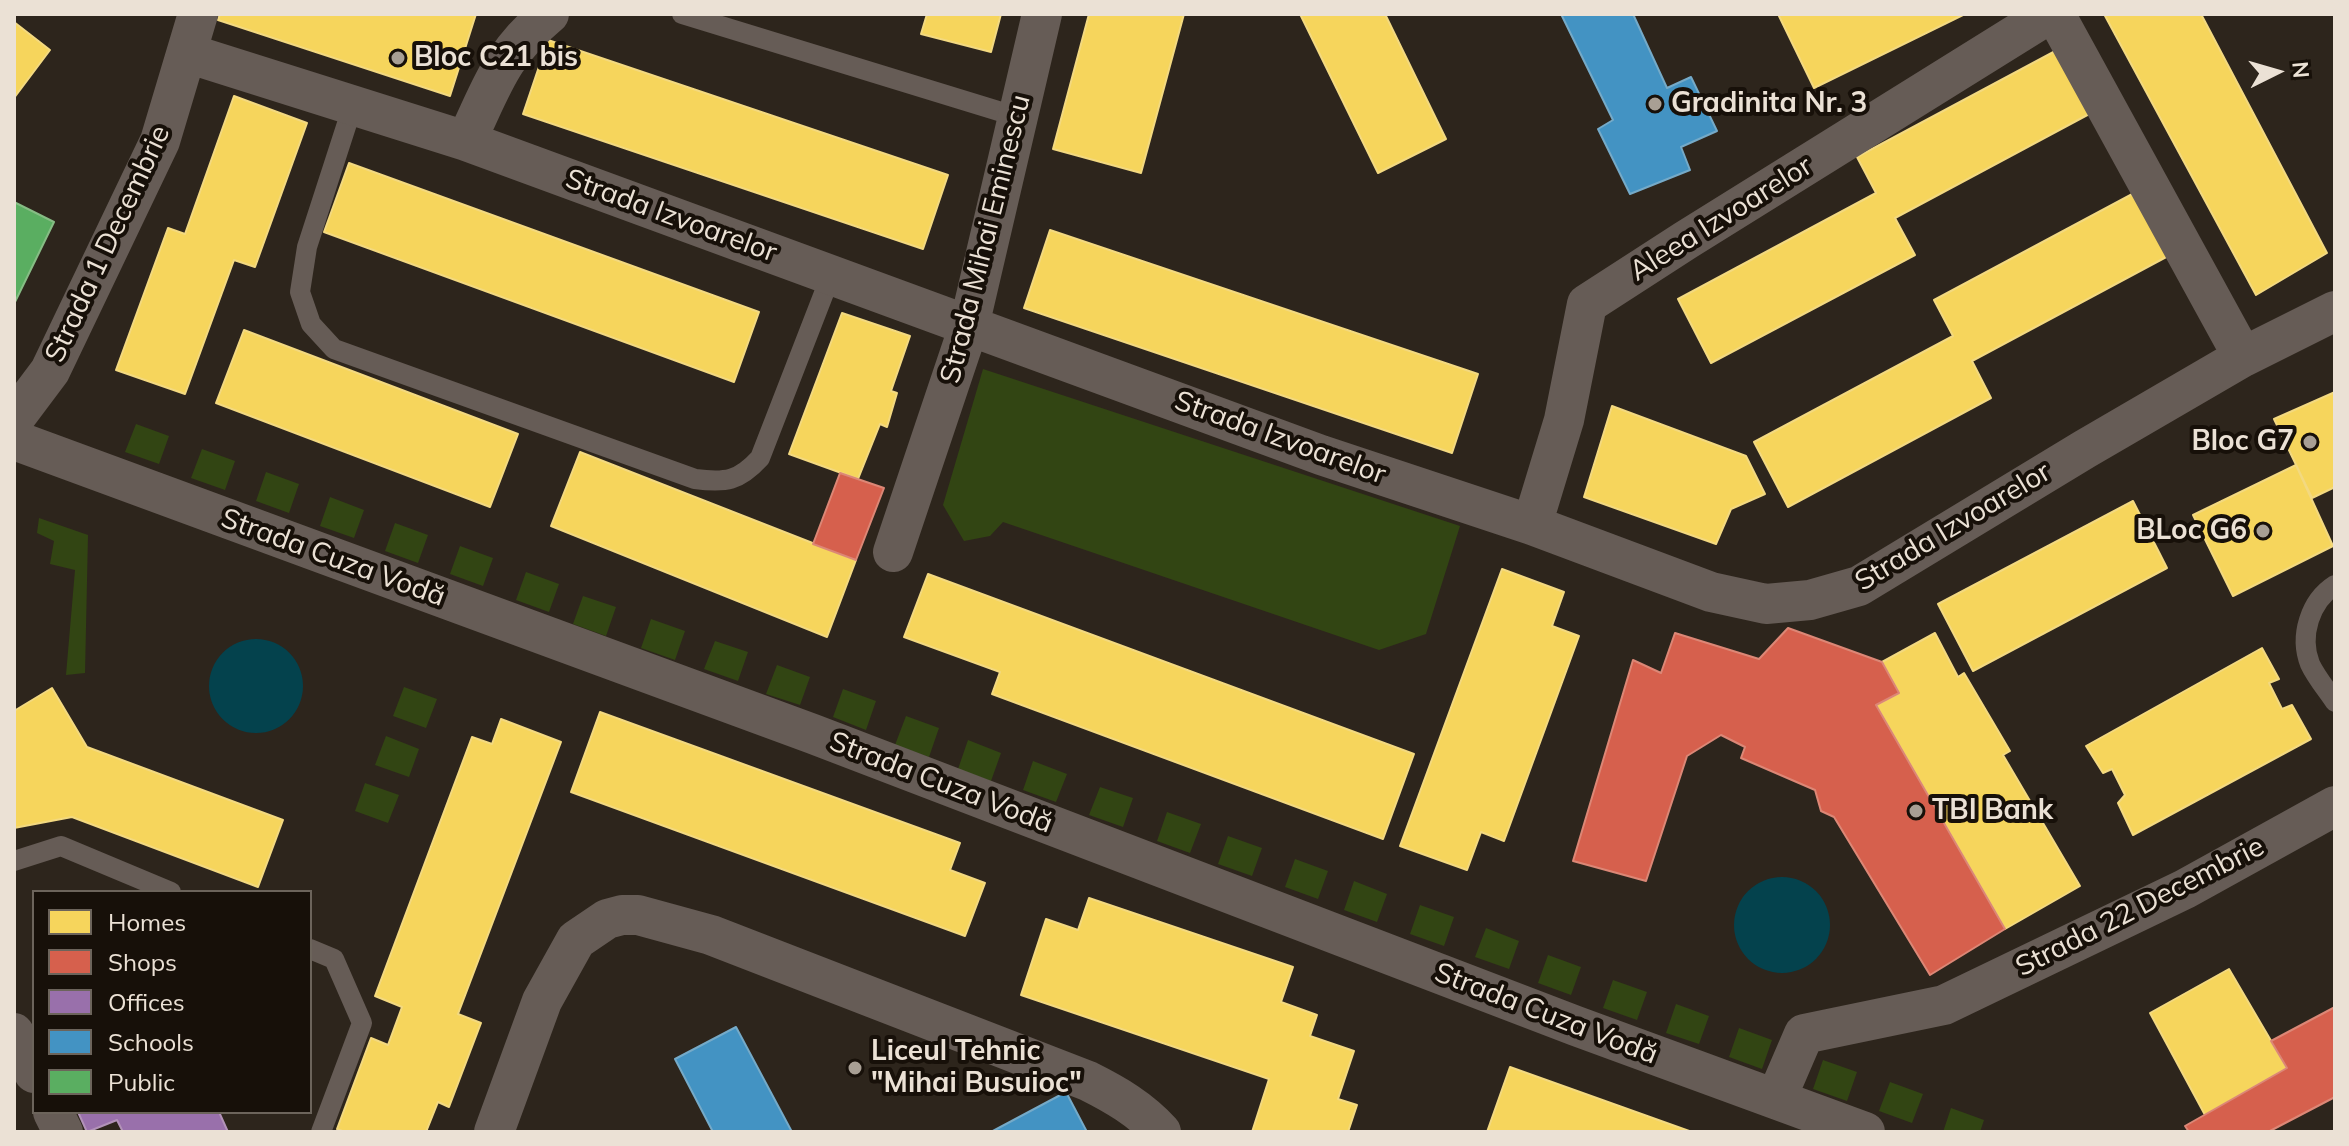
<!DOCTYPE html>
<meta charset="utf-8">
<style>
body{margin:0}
#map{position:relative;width:2349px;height:1146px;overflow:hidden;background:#2d251c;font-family:Mulish,sans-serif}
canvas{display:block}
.frame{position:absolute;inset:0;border:16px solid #ebe1d5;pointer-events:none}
.legend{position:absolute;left:32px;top:890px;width:280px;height:224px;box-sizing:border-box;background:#171009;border:2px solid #6c645b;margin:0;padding:10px 14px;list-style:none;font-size:24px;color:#ebe1d5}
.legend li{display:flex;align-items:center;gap:16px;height:40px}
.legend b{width:40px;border:2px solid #6c645b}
.north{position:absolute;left:2237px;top:32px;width:80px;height:80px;-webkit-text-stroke:6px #171009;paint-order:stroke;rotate:85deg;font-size:22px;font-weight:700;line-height:32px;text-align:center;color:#ebe1d5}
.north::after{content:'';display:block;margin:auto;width:28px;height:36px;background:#ebe1d5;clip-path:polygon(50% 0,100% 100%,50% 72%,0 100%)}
</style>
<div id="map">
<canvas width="2349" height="1146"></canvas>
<div class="frame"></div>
<ul class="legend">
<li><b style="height:22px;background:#f6d55c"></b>Homes</li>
<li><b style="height:22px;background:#d6604d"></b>Shops</li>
<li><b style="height:22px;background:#9970ab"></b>Offices</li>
<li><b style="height:22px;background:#4393c3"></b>Schools</li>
<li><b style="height:22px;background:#5aae61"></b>Public</li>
</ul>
<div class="north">N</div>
</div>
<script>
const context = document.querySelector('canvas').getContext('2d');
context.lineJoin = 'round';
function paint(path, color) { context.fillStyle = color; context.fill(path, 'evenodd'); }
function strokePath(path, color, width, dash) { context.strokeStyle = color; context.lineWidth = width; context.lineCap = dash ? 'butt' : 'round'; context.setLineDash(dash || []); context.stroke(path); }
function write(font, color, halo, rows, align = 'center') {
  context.font = font + ' Mulish,sans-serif'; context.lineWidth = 8; context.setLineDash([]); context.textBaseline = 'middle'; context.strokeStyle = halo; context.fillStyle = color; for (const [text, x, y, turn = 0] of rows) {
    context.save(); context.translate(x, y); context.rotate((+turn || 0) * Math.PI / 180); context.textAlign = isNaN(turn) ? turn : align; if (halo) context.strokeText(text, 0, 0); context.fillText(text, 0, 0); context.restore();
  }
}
paint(new Path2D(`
 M983,369L1460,526L1426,634L1379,650L1003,522L990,536L964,541L943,505Z
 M136,424L169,436L159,464L125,452Z
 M202,449L235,461L225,490L191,478Z
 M266,472L299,484L289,513L256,501Z
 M330,497L364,510L354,538L320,526Z
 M39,518L88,535L85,673L66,675L75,570L50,564L54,541L37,533Z
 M395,523L428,535L418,563L385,551Z
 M460,546L493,558L483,586L450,574Z
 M526,572L559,584L549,612L516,600Z
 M583,596L616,607L606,636L573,624Z
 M651,619L685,631L675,660L641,648Z
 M715,641L748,652L738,681L704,669Z
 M777,665L810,677L800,705L766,694Z
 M404,687L437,699L426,728L393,716Z
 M843,689L876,701L866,730L833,717Z
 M906,716L939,728L929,757L895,745Z
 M386,736L419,749L409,777L375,765Z
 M968,740L1001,753L991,781L958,769Z
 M1033,761L1067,774L1056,802L1023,790Z
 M365,783L399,795L388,823L355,811Z
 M1100,787L1133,798L1123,827L1089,815Z
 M1167,812L1201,824L1190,853L1157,841Z
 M1228,836L1262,848L1252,876L1218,864Z
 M1295,859L1328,871L1318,899L1285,887Z
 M1354,881L1387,894L1377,922L1344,910Z
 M1420,905L1454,917L1444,946L1410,934Z
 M1486,928L1519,941L1509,969L1475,957Z
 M1548,955L1581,967L1571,995L1538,983Z
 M1613,980L1647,992L1637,1020L1603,1008Z
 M1676,1004L1709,1016L1699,1044L1666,1033Z
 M1739,1028L1772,1040L1762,1069L1729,1057Z
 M1823,1060L1857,1072L1847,1101L1813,1089Z
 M1890,1082L1923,1094L1912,1123L1879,1111Z
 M1951,1108L1984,1120L1980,1132H1943Z`), '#324513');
paint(new Path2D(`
 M209 686a47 47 0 1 1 94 0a47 47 0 1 1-94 0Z
 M1734 925a48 48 0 1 1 96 0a48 48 0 1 1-96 0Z`), '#04424d');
const homes = new Path2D(`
 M220,14H476L450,96L218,20Z
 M927,14H1001L991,52L921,34Z
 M1089,14H1184L1141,173L1053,149Z
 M1300,14H1385L1446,139L1378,173Z
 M1778,14H1965L1814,88Z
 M2104,14H2201L2327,253L2256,295Z
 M14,22L50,50L14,98Z
 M548,40L948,175L923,249L523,114Z
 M2059,49L2093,112L1895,218L1915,255L1711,363L1678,299L1876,193L1857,157Z
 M234,96L307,123L255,267L234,260L185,394L116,370L168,228L185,234Z
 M349,163L759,312L734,382L324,232Z
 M2136,192L2170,255L1972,361L1991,398L1788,507L1754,442L1953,336L1934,300Z
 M1050,230L1478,374L1452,453L1024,308Z
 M842,313L910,336L891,391L897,393L887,427L880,424L858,479L789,454Z
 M244,330L518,434L490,507L216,403Z
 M2335,392V487L2312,498L2274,419Z
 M1612,406L1746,456L1765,494L1731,509L1716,544L1584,497Z
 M580,452L856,560L827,637L551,526Z
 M2296,465L2333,546L2233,596L2193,515Z
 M2133,501L2167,568L1973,671L1938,604Z
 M1502,569L1564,592L1552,626L1579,636L1504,841L1481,832L1467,870L1400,846Z
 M928,574L1414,754L1383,839L992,694L1000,672L904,637Z
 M1935,633L1958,677L1964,673L2010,751L2003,755L2080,886L2005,929L1876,705L1899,693L1882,662Z
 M2262,648L2279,679L2269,683L2282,709L2292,705L2311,739L2133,835L2118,803L2125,795L2112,769L2103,773L2086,746Z
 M52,688L87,747L283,820L258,887L72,817L14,828V711Z
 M600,712L960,843L950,870L985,883L965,936L571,792Z
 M501,719L561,742L458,1014L481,1023L449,1107L438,1102L426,1132H345L337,1129L371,1038L388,1045L402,1007L375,996L472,737L492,744Z
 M1089,898L1293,967L1281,1002L1317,1015L1310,1036L1354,1051L1338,1099L1357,1105L1348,1132H1252L1269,1079L1021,995L1046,919L1078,930Z
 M2229,969L2287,1068L2205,1115L2150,1013Z
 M1510,1067L1692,1132H1487Z`);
paint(homes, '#f6d55c');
strokePath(homes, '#f3d980', 2);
const shops = new Path2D(`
 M840,473L884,488L856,560L813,544Z
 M1788,628L1882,662L1899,693L1876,705L2005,929L1930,975L1834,817L1821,811L1815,790L1741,758L1745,747L1721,735L1687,756L1646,881L1573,861L1633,660L1661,673L1675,633L1759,659Z
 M2335,1007V1097L2268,1132H2189L2185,1126L2287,1068L2271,1041Z`);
paint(shops, '#d6604d');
strokePath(shops, '#dc8776', 2);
const offices = new Path2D(`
 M78,1112H219L228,1132H123L117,1120L87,1132Z`);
paint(offices, '#9970ab');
strokePath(offices, '#b292b8', 2);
const schools = new Path2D(`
 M1561,14H1633L1667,88L1691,77L1717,131L1681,147L1690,170L1630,194L1598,129L1613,120Z
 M736,1027L792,1132H713L675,1059Z
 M1066,1092L1087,1132H991Z`);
paint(schools, '#4393c3');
strokePath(schools, '#75aac8', 2);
const public = new Path2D(`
 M14,202L54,222L14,304Z`);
paint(public, '#5aae61');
strokePath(public, '#86bd84', 2);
strokePath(new Path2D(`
 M682,14L1018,117
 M353,105L307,247L300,292L311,324L334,349L695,479C726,483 739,481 760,458L831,275
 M2335,585C2310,601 2299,636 2310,664C2316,677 2327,690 2335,702
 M14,861L61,846L171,892
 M310,949L334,959L362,1023L321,1132`), '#665c56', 20);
strokePath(new Path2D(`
 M2055,14L2243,357
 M187,53L466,141L1321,455L1532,525L1711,592L1766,604L1810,600L1859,586L2085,449L2243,357L2335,311
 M466,141C493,85 500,55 549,14
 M14,419L50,371L160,141L198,14
 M14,440L813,734L1576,1026L1865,1132
 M1532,525L1564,420L1587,304L1686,240L2049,14
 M893,552L969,326L1042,14
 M14,1033L34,1073
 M1776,1099L1804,1034L1944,1005L2185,889L2335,806
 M53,1112L63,1132
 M494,1132L542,1001L576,940L607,919L622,915H638L711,935L1088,1081C1116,1095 1140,1109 1161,1132`), '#665c56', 40);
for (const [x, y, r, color] of [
 [398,58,8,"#a89f94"],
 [1655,104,8,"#a89f94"],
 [2310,442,8,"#a89f94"],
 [2263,531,8,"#a89f94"],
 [1916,811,8,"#a89f94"],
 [855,1068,8,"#a89f94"]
]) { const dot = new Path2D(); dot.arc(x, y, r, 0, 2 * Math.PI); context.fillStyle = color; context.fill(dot); strokePath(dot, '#171009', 3); }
write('bold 28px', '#ebe1d5', '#171009', [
 ["Bloc C21 bis",414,58],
 ["Gradinita Nr. 3",1671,104],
 ["Bloc G7",2294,442,"right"],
 ["BLoc G6",2247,531,"right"],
 ["TBI Bank",1932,811],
 ["Liceul Tehnic",871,1052],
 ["\"Mihai Busuioc\"",871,1084]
], 'left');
write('28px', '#ebe1d5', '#171009', [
 ["Strada Izvoarelor",671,216,20],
 ["Aleea Izvoarelor",1721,219,-32],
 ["Strada Mihai Eminescu",986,239,-76],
 ["Strada 1 Decembrie",108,244,-65],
 ["Strada Izvoarelor",1280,438,20],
 ["Strada Izvoarelor",1953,527,-31],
 ["Strada Cuza Vodă",333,558,20],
 ["Strada Cuza Vodă",941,783,21],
 ["Strada 22 Decembrie",2140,907,-27],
 ["Strada Cuza Vodă",1546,1014,21]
]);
</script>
